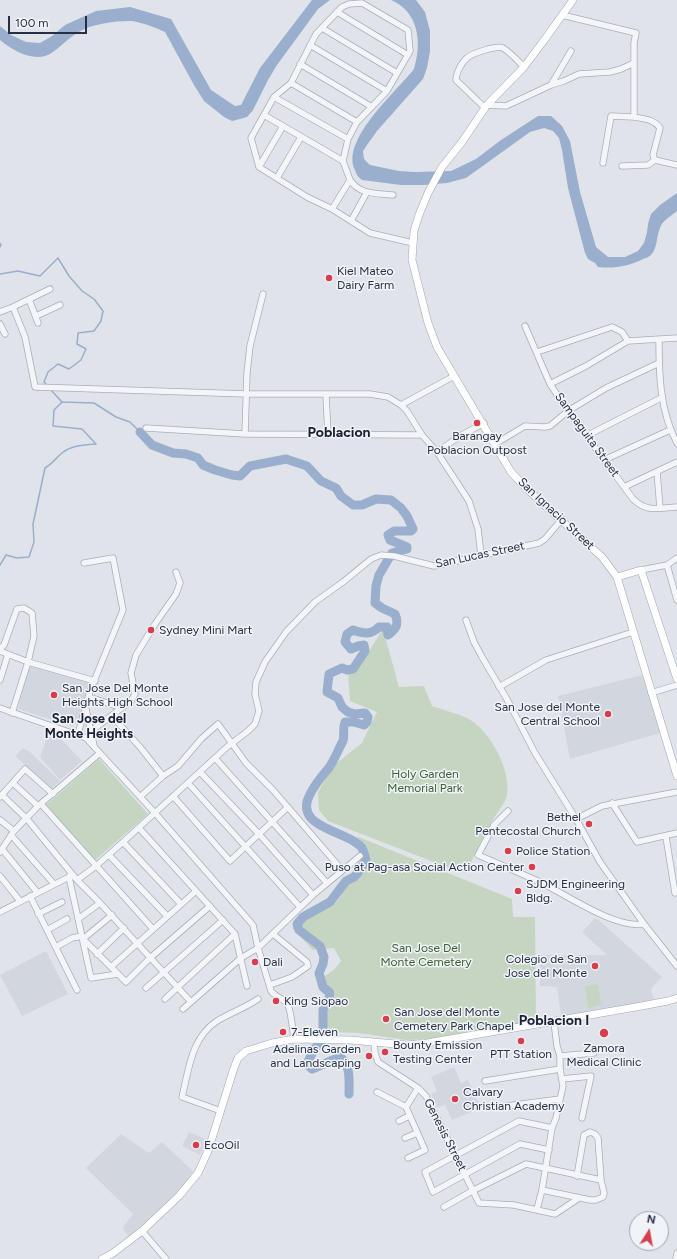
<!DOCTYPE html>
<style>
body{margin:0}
#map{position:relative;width:677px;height:1259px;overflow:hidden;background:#e0e4ea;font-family:Figtree,sans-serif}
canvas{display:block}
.north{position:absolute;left:629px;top:1211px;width:40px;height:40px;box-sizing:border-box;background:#f0f3f7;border:1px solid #a0a5af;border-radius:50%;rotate:11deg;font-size:11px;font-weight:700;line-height:16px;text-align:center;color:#273043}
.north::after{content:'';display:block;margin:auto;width:14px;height:18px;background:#d83d4c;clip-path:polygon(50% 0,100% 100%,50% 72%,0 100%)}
.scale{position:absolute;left:8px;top:16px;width:79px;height:18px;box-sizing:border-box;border:2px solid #273043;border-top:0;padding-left:5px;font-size:12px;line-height:14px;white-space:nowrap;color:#273043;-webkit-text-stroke:3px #f0f3f7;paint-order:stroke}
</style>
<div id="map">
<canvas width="677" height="1259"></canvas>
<div class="north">N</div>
<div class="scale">100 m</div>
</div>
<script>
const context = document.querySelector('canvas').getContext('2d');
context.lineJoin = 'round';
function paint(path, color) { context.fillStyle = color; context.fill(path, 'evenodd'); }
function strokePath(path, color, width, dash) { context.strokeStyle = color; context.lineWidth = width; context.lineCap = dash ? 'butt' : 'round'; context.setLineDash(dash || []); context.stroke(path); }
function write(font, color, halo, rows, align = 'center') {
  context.font = font + ' Figtree,sans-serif'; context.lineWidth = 3; context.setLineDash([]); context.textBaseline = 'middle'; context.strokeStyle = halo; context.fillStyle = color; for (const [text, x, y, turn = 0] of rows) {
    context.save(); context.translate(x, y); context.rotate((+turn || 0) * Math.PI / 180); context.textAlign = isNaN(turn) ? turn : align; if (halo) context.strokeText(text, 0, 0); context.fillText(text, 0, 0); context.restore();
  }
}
paint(new Path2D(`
 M29,664L89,682L79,720L75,724L72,726L18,709Z
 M642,675L660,733L570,759L558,696Z
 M50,730L64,734L60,738L82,761L60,780L40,757Z
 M23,748L30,752L60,781L51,789L15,756Z
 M595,918L600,921L662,977L651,989L654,1001L561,1016L557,987L540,986V955H607L582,932Z
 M46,951L68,994L22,1016L0,975Z
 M454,1067L461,1083L468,1080L481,1108L452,1120L445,1105L437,1108L431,1094L437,1091L431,1077Z
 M189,1132L207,1140L200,1155L182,1146Z
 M121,1134L149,1153L162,1142L193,1171L184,1186L129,1237L124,1231L123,1227L133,1214L86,1168Z`), '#d2d6df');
paint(new Path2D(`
 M383,629L399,687L424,686L432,706C443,710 456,713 467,718C490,730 511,769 507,795C506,802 496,814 492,821C482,838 474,856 466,873L444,866L328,821L319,810L318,792L333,766L362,743L377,712L350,701L348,673L357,670Z
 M99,759L148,814L94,861L45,806Z
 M356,836L512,899L513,917H535L536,1021L429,1039L406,1040L359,1033L330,1032L326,1029L324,1018L334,1001L335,991L327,988L323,977L334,970L341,961L334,948L313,950L292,928C296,925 300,921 305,918C322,910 341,908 344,885L360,878L369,860Z
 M598,984L601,1005L588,1008L585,986Z`), '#c5d5c1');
paint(new Path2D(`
 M312,0H330L318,9L277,65L268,80L253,110L247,117L240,119L232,121L224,117L204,101L194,85L165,32C156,28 139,21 130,21C113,21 91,24 77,33C67,39 60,48 50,54C34,63 12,50 0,40V26L11,35L26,42L40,43L52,36L65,25L96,11L130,7L171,19L211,90L235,106L241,105L260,68Z
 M391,0H416L425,12L430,31V51L427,68L423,79L377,131L367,145L363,151L364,159L370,165L399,171L416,172L451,171L476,159L501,140L538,116H551L562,126L570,141L580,192L596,247L608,257H625L638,251L644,243L647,232L648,224L651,214L660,205L677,193V211C671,216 662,221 660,228C656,237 658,247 651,255C649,257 646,258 643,259C629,266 614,269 598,267L595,263L588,259L585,253L568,188L562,150L559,138L553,131L544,128L530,132L466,178L447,183L424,185H401L362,180C358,177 356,174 355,170C340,140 397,91 414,69C422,42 419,12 391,0Z`), '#99afcd');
strokePath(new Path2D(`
 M0,243L1,245L0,247
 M0,274L18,271L40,276L58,258L69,276L82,291L94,299L103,311L101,321L94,331L78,333L77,344L86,349L81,360L69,369L58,364L48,372L44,382L48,386
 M62,402L94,403L116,417L130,422L140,432
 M0,565L6,555L17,558L29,557L34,542L33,524L45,468C52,464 56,458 62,453C72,445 84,445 96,444L82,429L53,426L54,410L62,402L50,389`), '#99afcd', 1.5);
strokePath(new Path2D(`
 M140,432L152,445L173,453L186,454L198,458L203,465L215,470L232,475L240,476L250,466L286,459L307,466L321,481L336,488L341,496L353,505H362L376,499L391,500L401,508L407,516L413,529L411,531H394L388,535L390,540L407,547V549L392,553L379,575L376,586L375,603L382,608L395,614C399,624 397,628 388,635L387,627H379C371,635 364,634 353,630L347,634L345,642L351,649L358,646L364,645L365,651L353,669L347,670L342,668L329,674L327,692L338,698L342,707L348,712L355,714L365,713L368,717L367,722L364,725L354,722H345C342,730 345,735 343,741C338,750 334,761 328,769C321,777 310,791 307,802C301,829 350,832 362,848C364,852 365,856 366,860L358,873L354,877L346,881L330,902L303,917L297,924L299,930L320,946L324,957L323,964L319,973L323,987L330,993L329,999L323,1010V1041L314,1049L307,1064L312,1069L340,1057C351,1064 349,1082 349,1094`), '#99afcd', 9);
const minor = new Path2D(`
 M337,12L408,55
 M562,15L636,33L634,43V117C644,119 654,119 660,128L653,155L655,160L677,165
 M322,28L397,73
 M310,45L387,91
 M300,64L372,107
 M291,83L357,122
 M551,85L571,51
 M274,97L348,139
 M487,105L506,106L551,85L564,81L579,74L610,72L621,69L634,63
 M485,108L456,80C456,73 462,62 467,58C472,53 498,45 503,48C510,52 518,61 524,67
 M264,115L343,161
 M603,163L611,116L634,117
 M622,166L648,165L655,160
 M259,167L283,126
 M277,178L301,137
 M350,180C360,195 376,193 393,195
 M332,209L307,197L259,167L251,138L274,97L291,83L316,34L342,7L349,4L362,3L408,30L410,51L387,91L357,122L348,139L343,161L350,180L332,209L370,233L413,243
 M351,221L367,192
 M50,289L13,307L25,337L35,387L247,394H370L388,397L401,405L407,411L422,435L437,452L469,501L478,529L481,555
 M29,299L38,323
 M0,312L13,307
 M36,316L60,305
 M0,324L5,334
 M525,326L550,384L568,411L633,499C647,513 660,508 677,507
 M659,340C659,376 660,411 677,443
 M537,352L612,327L622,332L628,341
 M550,384L586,366L628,341L677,338
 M326,395L328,435
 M401,405L454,376
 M146,428L245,434L422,435
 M245,434L247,373L250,346L263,294
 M586,436L661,398
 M495,444L525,426L545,427L550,426L568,411L606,388L659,363
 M437,452L460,436L484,423
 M604,460L670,430
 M657,472L660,508
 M624,487L677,462
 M667,565L677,600
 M641,570L667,565L677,558
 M466,620L474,642L482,657L508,701L535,753L576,819L600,862L644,924L677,966
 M0,649L4,645L17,609L24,608L32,613L34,636L28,662L12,713
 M0,651L28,662L95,681
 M0,680L8,654
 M499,687L546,660L633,632
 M651,693L677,685
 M89,697L122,708
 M0,708L86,738L155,813L253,925L258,948L271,991C275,997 284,998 288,1005C291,1012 293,1031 294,1039
 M86,709L94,746
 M112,716L140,747L163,776
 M91,731L131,701L135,694L131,673L136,655L155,624L176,594L180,583L176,572
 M78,734L90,691L123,610L113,558L84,563
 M215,758L327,883
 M200,772L259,834L313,895
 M13,783L38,806
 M188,783L300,907
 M2,795L27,819L77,880L100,903L191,1002
 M173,796L230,861L288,807
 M0,797L25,769L53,794
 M140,797L163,776L178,766L202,738L218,724L246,763L273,790L342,870
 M612,803L637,842L677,833
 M41,804L153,929
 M508,811L494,825L478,855C499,864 520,873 540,882C567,895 615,929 644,924
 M576,819L602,806L677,792
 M0,820L14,831
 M139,828L235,934L247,986
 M11,835L54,884
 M666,837L675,893
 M123,842L181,904
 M2,849L37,892
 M0,852L14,831L38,806L100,753
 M109,855L167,916
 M0,876L20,901
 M69,877L91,978L118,974
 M77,880L96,866L123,842L227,747L248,731L255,724L259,711L255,694L256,682L265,662L286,632L315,602L343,582L371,559L381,555L394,556L434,566L539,543L545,539L562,519
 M30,896L77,990
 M0,912L69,877L70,875
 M38,914L62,902
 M112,915L83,939L126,982L150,958L210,906
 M78,919L100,903
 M47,930L67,919
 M56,947L72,938L82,936
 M97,954L124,928
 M111,967L196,891
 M270,985L292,977L308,966L307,962L273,934
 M146,988L223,920
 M165,999L235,934
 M183,1009L241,958L258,948L313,895L360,856
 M374,1042L375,1053L378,1062L418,1088L426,1096L479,1203L514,1205L555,1214L579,1198
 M560,1056L594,1053
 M562,1079L591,1076L582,1118
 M485,1081L560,1069
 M377,1092L406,1107L425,1150L408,1158
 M406,1107L418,1088
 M499,1107L560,1099
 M221,1111L182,1097C189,1069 191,1038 217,1021C230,1013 245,1008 258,999
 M399,1121L409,1116
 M405,1138L417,1133
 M549,1150L520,1144L433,1192L425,1172L519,1121L552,1128
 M542,1190L590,1200H596L603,1197L604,1193L601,1180L598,1138L595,1134L590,1132L584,1135L577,1176
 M444,1207L472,1191L526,1164L601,1180
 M537,1209L542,1190L552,1128L556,1118L563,1086L560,1069V1056L557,1046L554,1022
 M142,1231L166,1259
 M676,1259L677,1253`);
const major = new Path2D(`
 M573,0L545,39L524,67L487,105L462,142L442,167L428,193L419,215L414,231L412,260L428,323L437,347L511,472L528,490L602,557L617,577L677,776
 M617,577L641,570L677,679
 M102,1259L113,1253L142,1231L179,1196L198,1173L208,1151L234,1068L238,1058L246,1051L272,1043L294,1039L350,1040L407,1045L427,1043L636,1007L668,1001L677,998`);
strokePath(minor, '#a8aeb8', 7);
strokePath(major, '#9fa7b7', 8);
strokePath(minor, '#f3f5f8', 5.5);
strokePath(major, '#fff', 7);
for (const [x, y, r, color] of [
 [329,278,4,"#d83d4c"],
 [477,423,4,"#d83d4c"],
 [151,630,4,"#d83d4c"],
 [54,695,4,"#d83d4c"],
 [608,714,4,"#d83d4c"],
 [589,824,4,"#d83d4c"],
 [508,851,4,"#d83d4c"],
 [532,867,4,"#d83d4c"],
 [518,891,4,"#d83d4c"],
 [255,962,4,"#d83d4c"],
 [595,966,4,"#d83d4c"],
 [276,1001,4,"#d83d4c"],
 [386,1019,4,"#d83d4c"],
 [283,1032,4,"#d83d4c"],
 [604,1033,5,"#d83d4c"],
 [521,1041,4,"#d83d4c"],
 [385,1052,4,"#d83d4c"],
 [369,1056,4,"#d83d4c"],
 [455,1099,4,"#d83d4c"],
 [196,1145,4,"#d83d4c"]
]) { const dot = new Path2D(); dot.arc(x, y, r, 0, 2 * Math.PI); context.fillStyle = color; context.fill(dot); strokePath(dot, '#f0f3f7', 1.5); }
write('12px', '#273043', '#f0f3f7', [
 ["Kiel Mateo",337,271],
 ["Dairy Farm",337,285],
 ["Barangay",477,436,"center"],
 ["Poblacion Outpost",477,450,"center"],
 ["Sydney Mini Mart",159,630],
 ["San Jose Del Monte",62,688],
 ["Heights High School",62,702],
 ["San Jose del Monte",600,707,"right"],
 ["Central School",600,721,"right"],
 ["Bethel",581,817,"right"],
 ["Pentecostal Church",581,831,"right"],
 ["Police Station",516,851],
 ["Puso at Pag-asa Social Action Center",524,867,"right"],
 ["SJDM Engineering",526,884],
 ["Bldg.",526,898],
 ["Colegio de San",587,959,"right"],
 ["Jose del Monte",587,973,"right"],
 ["Dali",263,962],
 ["King Siopao",284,1001],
 ["San Jose del Monte",394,1012],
 ["Cemetery Park Chapel",394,1026],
 ["7-Eleven",291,1032],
 ["Bounty Emission",393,1045],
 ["Testing Center",393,1059],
 ["Zamora",604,1048,"center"],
 ["Medical Clinic",604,1062,"center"],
 ["Adelinas Garden",361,1049,"right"],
 ["and Landscaping",361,1063,"right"],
 ["PTT Station",521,1054,"center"],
 ["Calvary",463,1092],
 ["Christian Academy",463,1106],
 ["EcoOil",204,1145]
], 'left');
write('12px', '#273043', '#f0f3f7', [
 ["Sampaguita Street",587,435,54],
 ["San Ignacio Street",556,514,43],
 ["San Lucas Street",480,555,-12],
 ["Genesis Street",445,1135,63]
]);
write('12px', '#3a6034', '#f0f3f7', [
 ["Holy Garden",425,774],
 ["Memorial Park",425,788],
 ["San Jose Del",426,948],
 ["Monte Cemetery",426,962]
]);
write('bold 13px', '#1a2134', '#f0f3f7', [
 ["San Jose del",89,719],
 ["Monte Heights",89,734]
]);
write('bold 14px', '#1a2134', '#f0f3f7', [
 ["Poblacion",339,433],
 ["Poblacion I",554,1021]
]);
</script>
